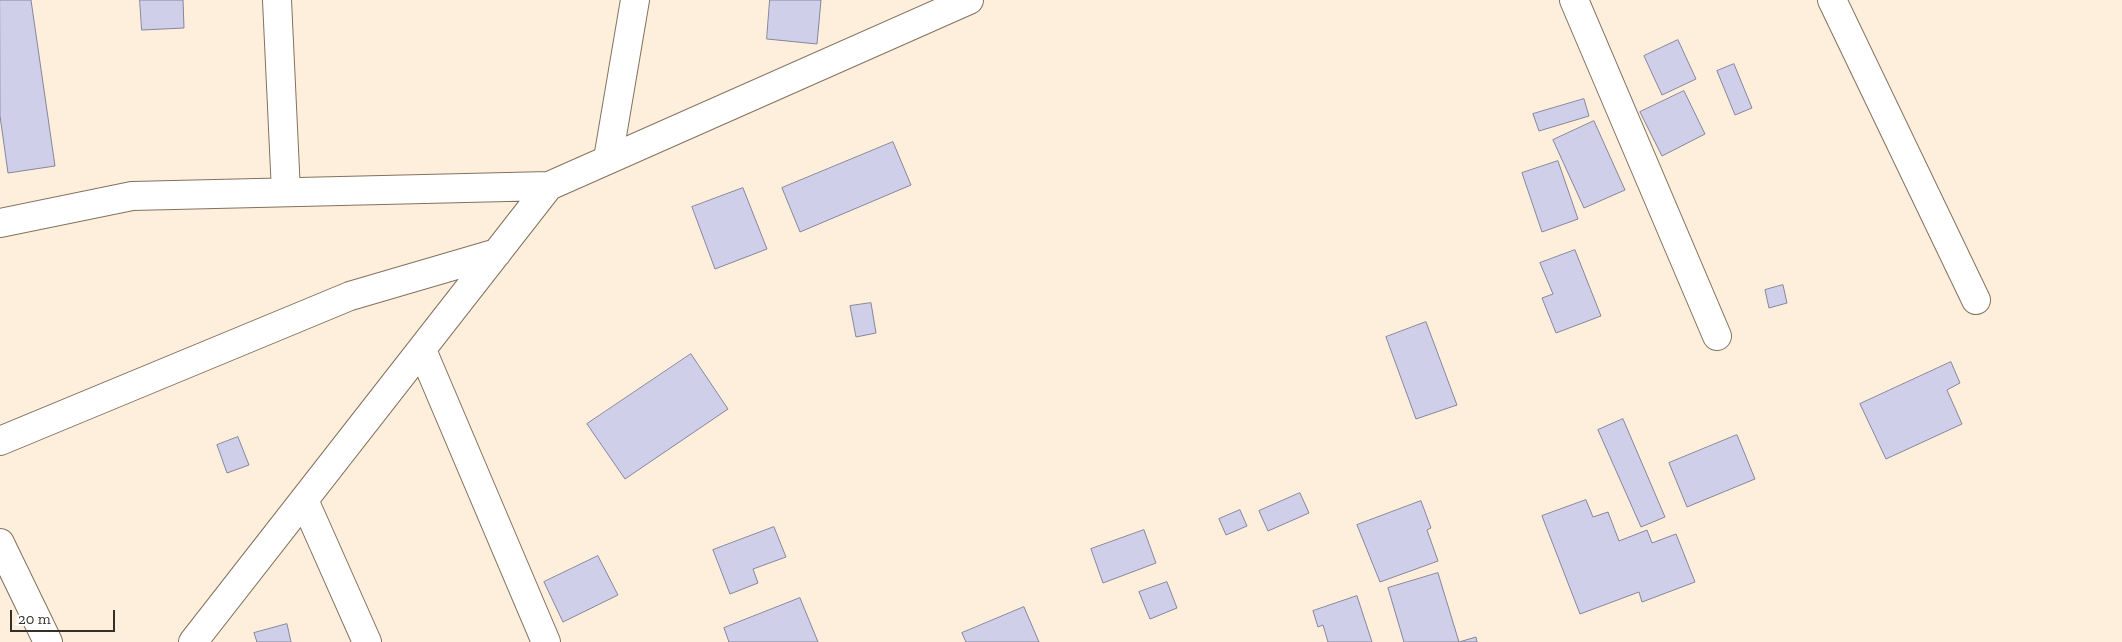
<!DOCTYPE html>
<style>
body{margin:0}
#map{position:relative;width:2122px;height:642px;overflow:hidden;background:#feefdc;font-family:"Zilla Slab",serif}
canvas{display:block}
.scale{position:absolute;left:10px;top:610px;width:105px;height:22px;box-sizing:border-box;border:2px solid #362f26;border-top:0;padding-left:6px;font-size:15px;line-height:18px;white-space:nowrap;color:#362f26;-webkit-text-stroke:4px #fff;paint-order:stroke}
</style>
<div id="map">
<canvas width="2122" height="642"></canvas>
<div class="scale">20 m</div>
</div>
<script>
const context = document.querySelector('canvas').getContext('2d');
context.lineJoin = 'round';
function paint(path, color) { context.fillStyle = color; context.fill(path, 'evenodd'); }
function strokePath(path, color, width, dash) { context.strokeStyle = color; context.lineWidth = width; context.lineCap = dash ? 'butt' : 'round'; context.setLineDash(dash || []); context.stroke(path); }
const building = new Path2D(`
 M0,0H31L55,166L8,173L0,116Z
 M140,0H183L184,28L142,30Z
 M770,0H821L817,44L767,39Z
 M1678,40L1696,79L1662,95L1644,56Z
 M1734,64L1752,108L1735,115L1717,71Z
 M1684,91L1705,134L1662,156L1640,112Z
 M1584,99L1589,116L1539,131L1533,114Z
 M1594,121L1625,190L1584,208L1553,140Z
 M893,142L911,185L800,232L782,188Z
 M1558,161L1578,219L1542,232L1522,173Z
 M743,188L767,249L715,269L692,207Z
 M1575,250L1601,316L1556,333L1542,298L1553,294L1540,263Z
 M1783,285L1787,303L1769,308L1765,290Z
 M871,303L876,333L856,337L850,306Z
 M1426,322L1457,405L1416,419L1386,337Z
 M691,354L728,409L625,479L587,424Z
 M1951,362L1960,383L1947,390L1962,424L1886,459L1860,404Z
 M1623,419L1665,517L1641,527L1598,430Z
 M1737,435L1755,479L1687,507L1669,463Z
 M238,437L249,465L227,473L217,445Z
 M1300,493L1309,513L1268,531L1259,511Z
 M1586,500L1593,517L1608,512L1619,541L1647,530L1652,543L1676,534L1695,582L1642,602L1639,592L1580,614L1542,516Z
 M1421,501L1431,528L1427,530L1438,561L1380,582L1357,525Z
 M1240,510L1247,526L1226,535L1219,519Z
 M774,527L786,557L753,569L758,583L730,594L713,550Z
 M1144,530L1156,563L1103,583L1091,549Z
 M598,556L618,595L563,622L544,582Z
 M1438,573L1459,642L1476,637L1477,642H1404L1388,588Z
 M1167,582L1177,608L1150,619L1139,592Z
 M1357,596L1372,642H1328L1323,625L1318,627L1313,611Z
 M800,598L818,642H729L724,628Z
 M1024,607L1039,642H966L962,633Z
 M287,624L291,642H257L254,633Z`);
paint(building, '#cfcfea');
strokePath(building, '#85859d', 1);
const minor = new Path2D(`
 M277,0L286,192
 M1574,0L1717,336
 M1832,0L1976,300
 M608,159L635,0
 M0,223L132,196L549,186
 M422,350L546,642
 M0,441L350,296L497,253
 M304,500L367,642
 M0,543L48,642
 M193,642L549,186L969,0`);
strokePath(minor, '#82715d', 30);
strokePath(minor, '#fff', 28);
</script>
